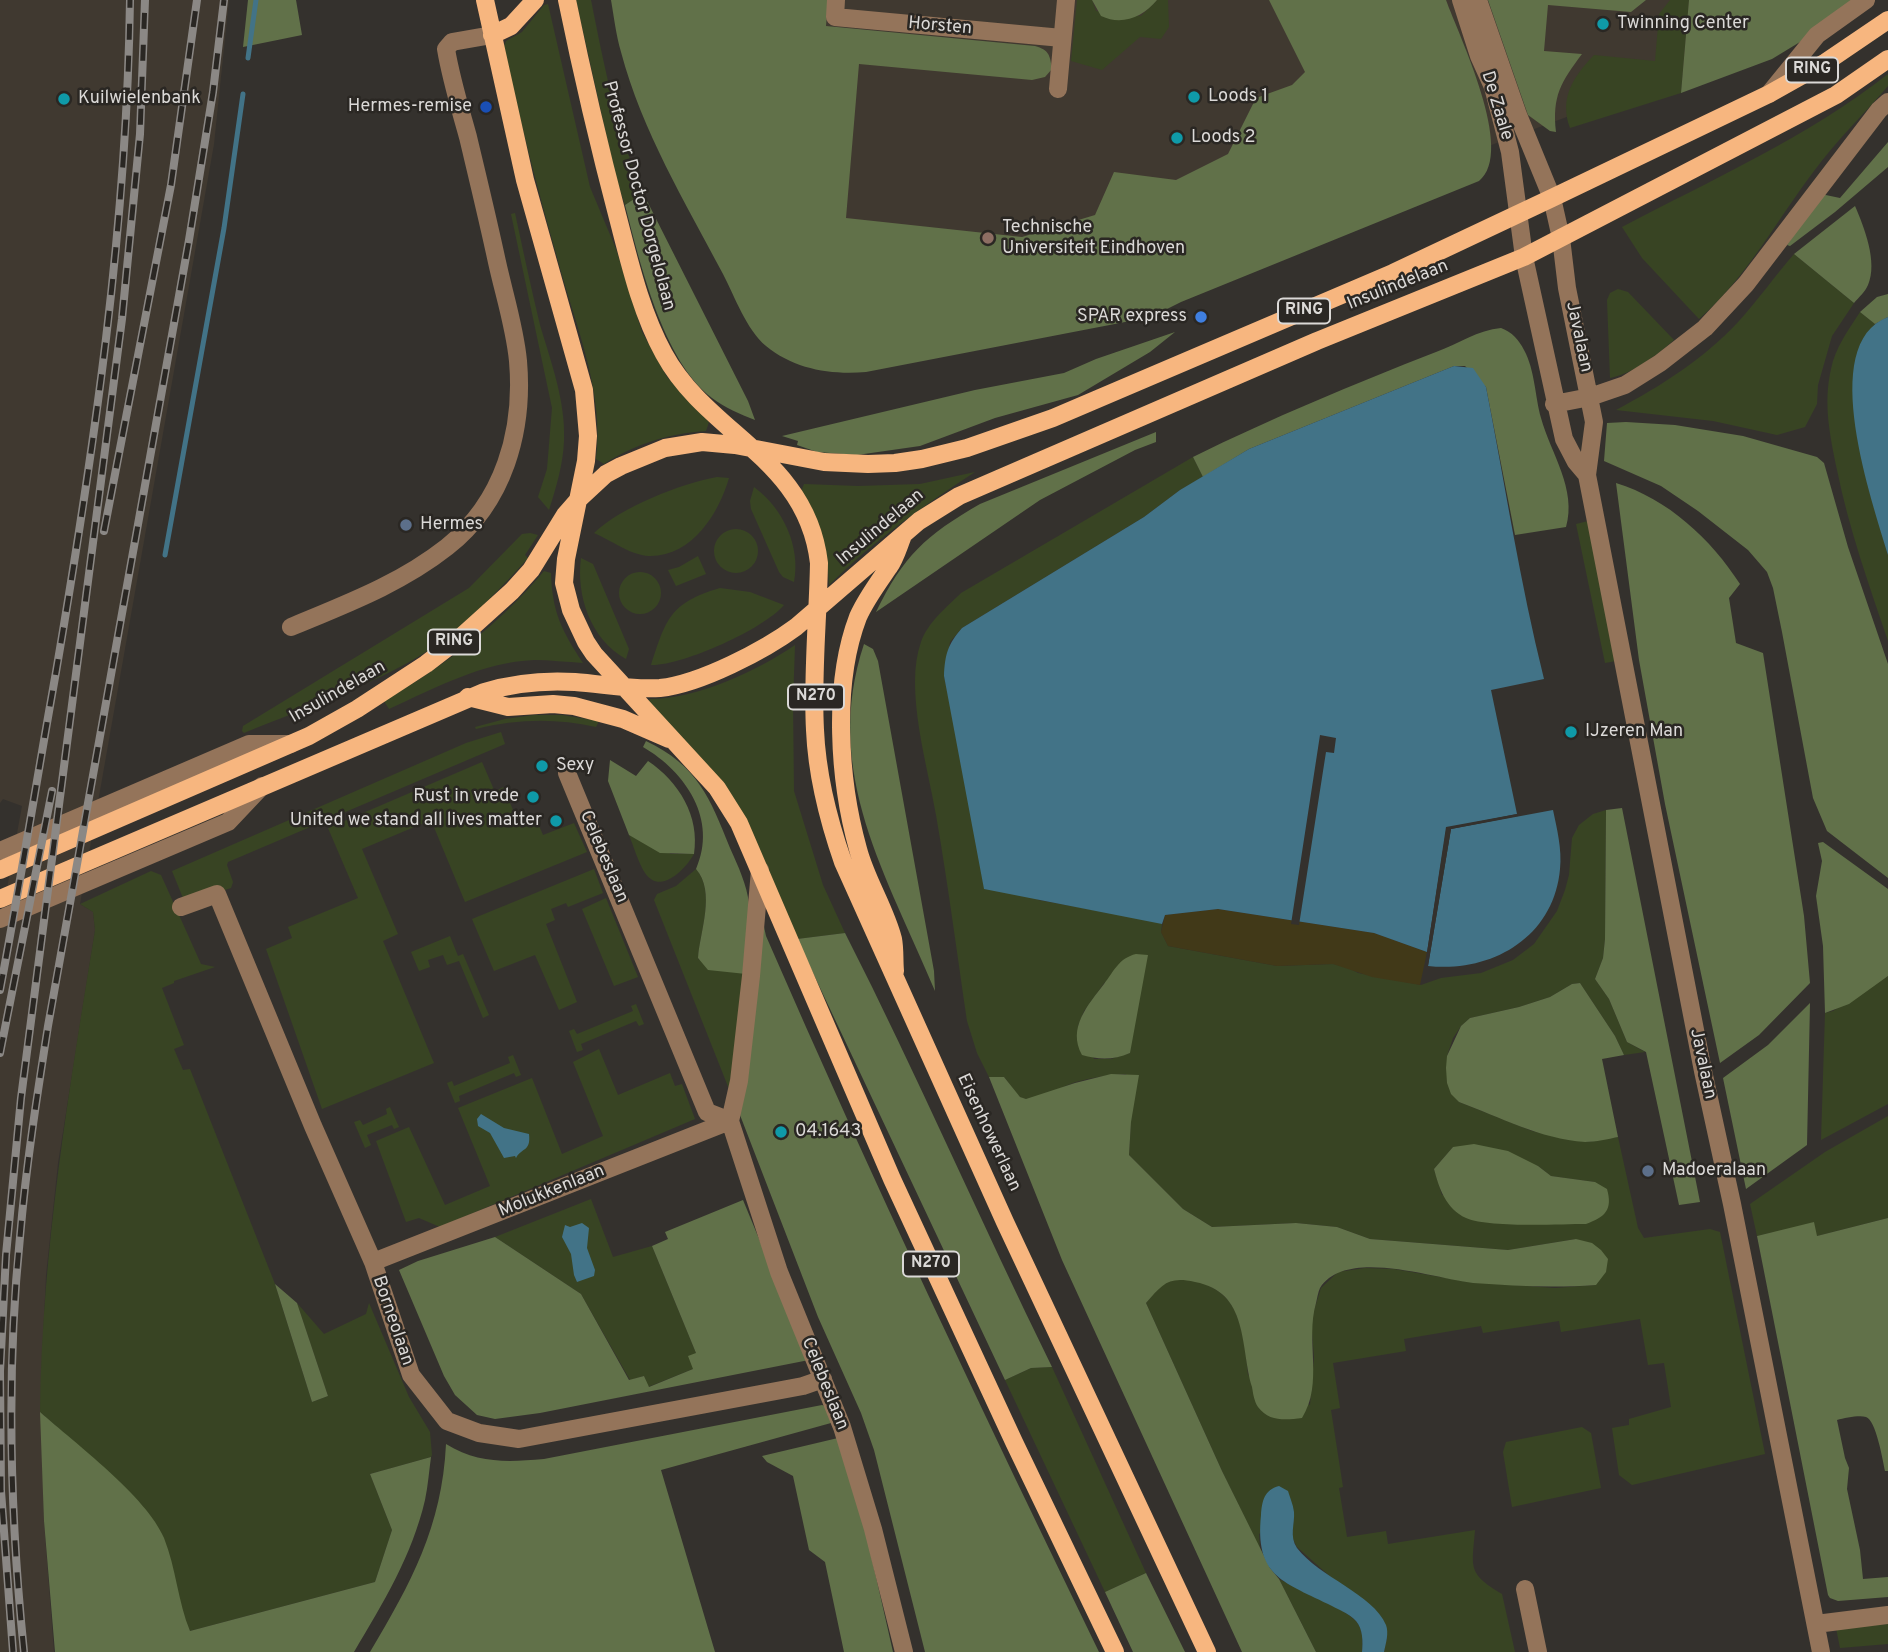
<!DOCTYPE html>
<style>
body{margin:0}
canvas{display:block;background:#34312d}
</style>
<canvas width="1888" height="1652"></canvas>
<script>
const context = document.querySelector('canvas').getContext('2d');
context.lineJoin = 'round';
function paint(path, color) { context.fillStyle = color; context.fill(path, 'evenodd'); }
function strokePath(path, color, width, dash) { context.strokeStyle = color; context.lineWidth = width; context.lineCap = dash ? 'butt' : 'round'; context.setLineDash(dash || []); context.stroke(path); }
function write(font, color, halo, rows, align = 'center') {
  context.font = font + ' Overpass,sans-serif'; context.lineWidth = 5; context.setLineDash([]); context.textBaseline = 'middle'; context.strokeStyle = halo; context.fillStyle = color; for (const [text, x, y, turn = 0] of rows) {
    context.save(); context.translate(x, y); context.rotate((+turn || 0) * Math.PI / 180); context.textAlign = isNaN(turn) ? turn : align; if (halo) context.strokeText(text, 0, 0); context.fillText(text, 0, 0); context.restore();
  }
}
paint(new Path2D(`
 M0,0H229L214,144L80,904L93,912L95,930L58,1163L46,1275L41,1381L44,1521L54,1652H0V927L22,806L3,799L0,803Z
 M645,0H1844L1685,73L950,346Z`), '#403930');
paint(new Path2D(`
 M576,0H591C604,65 617,132 643,193L625,205L616,178Z
 M1077,0H1092L1096,11L1141,16L1157,0H1168L1169,27L1161,39L1140,37L1102,70L1071,61Z
 M1670,0H1689L1681,93L1570,128C1559,98 1573,77 1594,55L1655,61L1659,14Z
 M548,4L590,187L616,249L642,332L667,377L709,422L706,431C671,433 634,444 604,464L596,459C605,391 574,322 557,257C537,187 519,117 504,46L506,41L522,32L544,5Z
 M1888,74V86C1864,114 1836,141 1814,171C1776,221 1747,277 1699,319L1642,258L1622,227C1711,180 1808,137 1888,74Z
 M515,213C523,250 531,288 540,325C551,362 566,402 564,441C563,465 556,488 549,510L538,497L547,469L552,408L511,214Z
 M1794,254L1854,303L1832,336L1818,385L1817,404L1805,427L1777,435L1713,421L1616,410C1661,386 1704,359 1739,321C1758,300 1775,276 1794,254Z
 M1618,289L1628,292L1674,340C1657,355 1632,374 1610,378L1607,300L1610,293Z
 M1860,312L1875,324L1862,340L1868,486L1888,555V641C1869,585 1849,529 1837,470C1830,436 1823,404 1831,369C1835,348 1849,329 1860,312Z
 M1193,457L1203,477L1180,490L1144,517L962,628L950,642L944,676L952,714L1038,900L1155,921L1162,924L1161,932L1168,946L1277,966L1333,964L1347,967L1358,973L1421,985L1441,978L1481,973L1513,960L1534,944L1557,911L1565,890L1569,875L1572,838L1579,825L1593,814L1606,810L1605,939L1603,958L1595,979L1609,999L1627,1042L1645,1052L1624,1055L1615,1036L1580,983L1572,984L1550,997L1519,1007L1470,1018L1461,1026L1453,1038L1447,1056V1083L1459,1102L1532,1131L1565,1139L1588,1142L1618,1137L1638,1228L1644,1238L1710,1229L1720,1232L1765,1454L1632,1485L1619,1475L1612,1428L1629,1425V1419L1671,1407L1664,1363L1648,1365L1640,1319L1561,1332L1559,1321L1483,1333L1481,1326L1404,1339L1406,1351L1333,1363L1340,1408L1331,1410L1343,1487L1339,1488L1347,1537L1386,1531L1388,1544L1475,1530C1472,1568 1467,1573 1502,1594L1515,1652H1384L1387,1637L1333,1579L1297,1547L1292,1537L1294,1515L1259,1534L1260,1549L1222,1471L1146,1303C1152,1297 1157,1286 1164,1283C1189,1272 1224,1287 1235,1311C1244,1331 1246,1354 1248,1375L1310,1405L1314,1357L1311,1320L1321,1288L1338,1272L1365,1268L1394,1269L1469,1282L1555,1288L1596,1285L1576,1239L1508,1250L1370,1239L1337,1227L1296,1223L1212,1227L1183,1209L1129,1155L1131,1122L1126,1074C1109,1074 1092,1078 1076,1082C1063,1086 1034,1103 1022,1098C1015,1095 1010,1083 1004,1077H989L977,1053L967,1021C957,953 948,884 936,815C928,767 904,689 921,642C928,622 947,607 961,593ZM1105,982L1130,1053L1111,1059H1094L1078,1026L1084,1011ZM1453,1147L1538,1166L1551,1176L1595,1182L1442,1195L1434,1169Z
 M975,472C923,506 873,541 829,585L827,559L801,492L804,484L858,486L920,484Z
 M717,477L729,478C719,513 692,557 649,556C630,555 611,540 594,533C621,507 680,484 717,477Z
 M754,487C783,508 801,547 794,582L783,577L779,572L751,509L750,501Z
 M1588,521L1616,661L1605,663L1576,524Z
 M714 551a22 22 0 1 1 44 0a22 22 0 1 1-44 0Z
 M530,533L538,535L525,555L528,558C501,588 472,618 439,643C387,681 304,708 244,733L242,731L243,726L469,588L522,534Z
 M698,556L706,574L676,586L668,570L679,567Z
 M581,558L593,564L596,571L629,649L626,659C590,639 576,595 581,558Z
 M544,571L551,573C552,612 562,631 583,663C567,662 550,660 534,660C483,662 435,688 389,709L384,701C444,666 499,625 544,571Z
 M619 593a21 21 0 1 1 42 0a21 21 0 1 1-42 0Z
 M720,588L750,592L784,605C764,629 682,666 651,665C666,620 669,603 720,588Z
 M795,645L793,703L794,791L823,885L845,933L797,939L752,835L647,703L650,699C697,699 757,671 795,645Z
 M534,715H562L599,721L596,727C555,718 517,719 476,729L475,727L505,719Z
 M501,732L505,744L228,862L227,865L233,882L231,888L185,903L172,871L466,743Z
 M482,762L495,792L503,787L521,828L537,821L543,835L574,823L587,852L465,902L431,820L362,849L398,934L383,941L434,1063L322,1109L266,949L292,938L288,927L358,898L328,828Z
 M629,835L671,854H694C686,868 661,896 645,873C638,862 634,847 629,835Z
 M594,869L603,893L568,907L566,903L551,909L555,920L546,924L577,1002L559,1010L535,955L494,971L472,919Z
 M696,869C716,892 700,931 698,959L746,974L729,1089L654,900L657,894L676,886Z
 M151,871L161,875L201,964L215,967L174,981V983L162,988L184,1045L174,1049L183,1070L190,1069L275,1284L312,1402L328,1396L297,1303L324,1334L366,1314L369,1303L409,1397L430,1432L432,1455L431,1457L370,1474L392,1530L375,1582L190,1631L112,1476L40,1412C42,1249 69,1090 95,930L93,912L80,904Z
 M606,898L638,977L614,986L582,909Z
 M450,936L458,956L463,954L489,1015L483,1018L459,961L447,965L443,955L428,960L430,967L419,971L411,952Z
 M1888,976V1104L1821,1140L1825,1013L1833,1011Z
 M636,1004L644,1024L639,1026L636,1021L581,1044L583,1050L577,1052L569,1031L574,1029L577,1034L633,1011L631,1006Z
 M599,1049L618,1095L670,1073L675,1086L682,1084L695,1119L440,1227L419,1218L406,1222L376,1141L409,1127L445,1205L490,1186L458,1108L532,1078L562,1154L603,1136L573,1062Z
 M513,1055L521,1075L516,1077L514,1073L459,1096L460,1101L455,1103L447,1083L452,1081L454,1086L510,1063L508,1057Z
 M390,1107L399,1127L394,1129L392,1125L367,1135L371,1145L365,1148L354,1122L360,1120L363,1125L387,1114L386,1109Z
 M1888,1116V1218L1817,1236L1774,1232L1757,1236L1750,1204L1825,1152Z
 M591,1199L613,1257L652,1246L696,1353L693,1369L648,1387L644,1376L630,1380L581,1294L495,1237Z
 M1052,1367L1146,1573L1105,1592L1005,1380L1031,1368Z
 M1582,1427L1591,1433L1601,1488L1512,1507L1503,1452L1506,1442Z
 M1279,1579C1299,1590 1341,1606 1356,1621C1363,1629 1363,1641 1362,1652H1316Z
 M1888,1624V1644L1840,1648L1836,1628Z`), '#384423');
paint(new Path2D(`
 M248,0H296L302,35L243,47Z
 M611,0H828L826,26L1035,46C1049,50 1050,55 1052,69L1045,77L1032,80L859,64L846,218L1022,237L1095,215L1114,172L1176,180L1228,154L1256,98L1292,85L1305,72L1269,0H1446C1459,36 1516,152 1479,181L1181,302L1151,317L866,372C830,375 794,369 766,346C746,329 735,297 723,274C685,202 642,131 621,52C616,35 614,17 611,0Z
 M1092,0H1157C1143,17 1122,26 1101,16Z
 M1488,0H1646L1631,12L1548,5L1544,51L1582,54C1561,82 1552,96 1556,132L1550,131L1528,115Z
 M1689,0H1869L1772,59L1681,93Z
 M1888,142V167L1835,212L1790,246L1787,245L1821,194L1840,198Z
 M643,193L748,401L755,420C740,414 725,408 712,398C663,361 640,263 625,205Z
 M1855,206C1864,227 1878,262 1868,285C1865,292 1859,297 1854,303L1794,254Z
 M1888,294V317L1875,324L1860,312L1877,297Z
 M1501,328C1512,332 1519,340 1524,350C1535,370 1535,397 1541,418C1551,454 1577,489 1566,527L1515,535L1486,387L1465,366H1454L1249,449L1203,477L1193,457C1272,418 1354,384 1436,352C1458,344 1478,330 1501,328Z
 M1175,332L1150,352L1078,395L995,418L920,446L857,455L817,452L797,445L798,441L782,436L975,390L1064,373L1096,359Z
 M1626,422L1675,425L1743,436L1817,457L1824,463L1848,547L1888,664V878L1827,831L1813,798L1782,632L1773,588L1767,572L1748,550L1698,511L1661,486L1604,461L1607,423Z
 M1156,432V442L1135,450L1040,500L876,612C904,555 925,536 980,504Z
 M1616,483C1668,499 1711,539 1740,584L1729,598L1736,643L1763,653L1804,916L1810,983L1759,1035L1720,1063L1665,804L1639,660Z
 M864,644L873,649L878,661L934,971L935,991C888,877 821,773 864,644Z
 M646,741C698,766 710,798 730,848C738,866 747,885 749,904C753,926 747,952 746,974L708,970L698,958C700,931 716,892 696,869C718,820 686,772 643,747Z
 M610,760L636,776L648,761C679,782 700,816 694,854L660,853L629,835L608,781Z
 M1622,808L1700,1202L1679,1205L1646,1052L1627,1042L1609,999L1595,979L1603,958L1605,939L1606,810Z
 M1823,842L1888,889V976L1849,1004L1825,1013L1823,946L1816,896L1822,861L1818,843Z
 M763,922L766,936C871,1178 984,1415 1099,1652H925L874,1450L861,1413L818,1317L740,1115Z
 M845,933C918,1076 981,1223 1052,1367L1031,1368L1005,1380L797,939Z
 M1136,954L1148,955L1130,1053C1114,1060 1099,1060 1082,1055C1067,1028 1088,1005 1104,984C1114,971 1119,958 1136,954Z
 M1580,983L1615,1036L1624,1055L1602,1059L1618,1137C1608,1139 1596,1142 1585,1142C1540,1139 1500,1117 1459,1102L1451,1094L1447,1083L1446,1068L1447,1056L1461,1026L1470,1018L1519,1007L1550,997L1572,984Z
 M1810,1003L1807,1145L1746,1189L1723,1078L1768,1045Z
 M1111,1074L1139,1075L1131,1122L1129,1155L1183,1209L1212,1227L1296,1223L1337,1227L1370,1239L1508,1250L1576,1239L1592,1243L1601,1250L1608,1259L1606,1272L1596,1285C1554,1288 1514,1286 1473,1283C1435,1279 1346,1247 1320,1288C1318,1292 1317,1299 1316,1303C1305,1341 1324,1383 1302,1418C1286,1420 1269,1422 1258,1407C1254,1401 1253,1393 1252,1387C1240,1346 1249,1292 1195,1282C1168,1276 1163,1284 1146,1303L1222,1471L1270,1568L1279,1579L1316,1652H1242L1062,1260L989,1077H1004L1020,1097L1026,1099L1075,1083Z
 M1474,1144L1508,1151L1538,1166L1551,1176L1595,1182L1607,1189C1613,1210 1605,1217 1586,1224C1558,1224 1489,1228 1466,1218C1446,1209 1439,1188 1434,1169L1453,1147Z
 M743,1200L809,1360L540,1413L495,1419L477,1415L455,1395L444,1376L399,1270L418,1261L495,1237L581,1294L629,1380L644,1376L649,1387L693,1369L688,1356L696,1353L652,1246L668,1239L665,1232Z
 M1888,1218V1471H1885C1883,1461 1876,1420 1866,1417C1859,1415 1845,1418 1837,1420L1845,1458L1849,1468L1847,1489L1860,1550L1863,1579L1888,1577V1597L1838,1601L1830,1598L1828,1595L1757,1236L1814,1222L1817,1236Z
 M275,1284L297,1303L328,1396L312,1402Z
 M822,1405L825,1406L833,1421L831,1423L661,1470L715,1652H370C411,1583 442,1527 446,1444C478,1464 508,1462 544,1459Z
 M40,1412C75,1443 147,1497 164,1538C176,1568 178,1602 190,1631L375,1582L392,1530L370,1474L431,1457C429,1471 428,1486 425,1500C412,1556 383,1603 354,1652H55L44,1521Z
 M838,1438L864,1524L893,1652H844L825,1562L809,1550L793,1476L767,1462L762,1456Z
 M1146,1573L1185,1652H1133L1105,1592Z`), '#617149');
paint(new Path2D(`
 M1218,909L1374,933L1427,952L1420,985L1372,977L1333,964L1277,966L1168,946L1161,932L1165,915Z`), '#413918');
paint(new Path2D(`
 M1888,317V555C1873,503 1816,344 1888,317Z
 M1454,366L1473,368L1486,387C1505,484 1520,583 1544,679L1491,690L1517,814L1451,827L1446,831L1427,952L1374,933L1218,909L1165,915L1162,924L984,889L944,676C945,654 948,644 962,628L1144,517L1180,490L1249,449Z
 M1553,810C1557,829 1562,849 1560,869C1554,937 1492,973 1428,966L1451,829Z
 M481,1114L504,1128L529,1134C531,1152 522,1147 516,1158L515,1156L504,1158L490,1133L478,1126L477,1119Z
 M582,1223L589,1228L587,1248L595,1270L594,1276L577,1282L574,1275L571,1254L562,1237L565,1225L570,1227Z
 M1279,1486L1288,1491C1290,1498 1293,1504 1294,1512C1295,1524 1289,1536 1297,1548C1319,1577 1373,1594 1386,1625C1389,1633 1386,1643 1384,1652H1362C1363,1642 1363,1629 1356,1621C1349,1613 1337,1609 1328,1604C1281,1581 1255,1575 1261,1515C1262,1501 1264,1490 1279,1486Z`), '#427387');
paint(new Path2D(`
 M1320,735L1336,738L1334,753L1326,752L1299,925L1291,924Z
 M1517,814L1518,816L1451,829L1428,966H1425L1446,827Z`), '#34312d');
strokePath(new Path2D(`
 M248,58L256,0
 M165,555L224,228L243,94`), '#427387', 5);
strokePath(new Path2D(`
 M836,0L835,17L1062,38
 M1461,0L1479,56L1493,87L1510,152L1524,257L1564,439L1576,462L1587,475
 M1478,0L1518,115L1552,198L1561,238L1567,288L1594,422L1587,475L1703,1071L1732,1204L1821,1652
 M1058,89L1066,0
 M1769,94L1817,35L1866,0
 M1554,404L1590,397L1625,385L1660,363L1705,328L1746,284L1879,110L1888,102
 M291,627C346,604 400,584 447,547C504,502 524,431 518,361C515,328 504,294 497,262C488,220 478,179 468,137C460,108 451,79 446,49L452,42L492,35
 M567,773L707,1112L730,1121
 M0,851L249,744H291
 M760,870L751,976L739,1081L730,1121L779,1272L842,1427L873,1529L904,1652
 M181,907L217,894L313,1126L373,1262L411,1375L447,1421L479,1433L519,1439L803,1386L823,1379
 M0,919L228,822L262,786
 M373,1262L730,1121
 M1525,1589L1538,1652
 M1816,1624L1888,1615`), '#94745a', 18);
strokePath(new Path2D(`
 M485,0L525,180L584,390L588,436L586,461L566,559L564,583L571,610L586,642L594,654L717,788L739,823L892,1179L1014,1442L1115,1652
 M567,0C582,73 599,146 618,218C630,264 641,312 664,354C708,435 807,458 819,563C818,619 812,675 815,730C817,776 828,819 843,862L1005,1222L1207,1652
 M492,35L511,26L535,0
 M468,697L508,707L553,704L574,706L623,719L669,739
 M0,870L309,736L357,709L426,664L461,637L512,591L531,570L565,515L579,499L606,474L621,466L665,448L702,442L735,445L824,462L868,464L895,463L922,459L967,448L1053,418L1393,273L1552,198L1769,94L1826,62L1888,20
 M0,899L484,692C514,683 543,680 575,682C603,684 632,690 660,688C700,684 765,650 796,627L919,521L959,496L1317,341L1524,257L1836,95L1888,59
 M895,971C894,961 895,949 893,939C885,908 866,880 858,849C839,781 832,685 858,617C866,599 878,583 889,567C895,559 898,548 902,538`), '#f7b67f', 18);
const rail = new Path2D(`
 M104,531L171,185L197,0
 M0,990C20,885 37,778 56,672C94,449 127,227 130,0
 M0,1053L52,791
 M13,1652L1,1491L0,1371L6,1255L21,1098L122,319L140,134L145,0
 M24,1652C10,1515 6,1375 20,1237C26,1166 37,1096 48,1026L189,240L213,92L224,0`);
strokePath(rail, '#8b8885', 8);
strokePath(rail, '#2a2723', 5, [16]);
for (const [x, y, r, color] of [
 [1603,24,7,"#0f9aa8"],
 [1194,97,7,"#0f9aa8"],
 [64,99,7,"#0f9aa8"],
 [486,107,7,"#1a4fb4"],
 [1177,138,7,"#0f9aa8"],
 [988,238,7,"#8d6e63"],
 [1201,317,7,"#3f7fe0"],
 [406,525,7,"#5c6f8a"],
 [1571,732,7,"#0f9aa8"],
 [542,766,7,"#0f9aa8"],
 [533,797,7,"#0f9aa8"],
 [556,821,7,"#0f9aa8"],
 [781,1132,7,"#0f9aa8"],
 [1648,1171,7,"#5c6f8a"]
]) { const dot = new Path2D(); dot.arc(x, y, r, 0, 2 * Math.PI); context.fillStyle = color; context.fill(dot); strokePath(dot, '#2a2723', 2.5); }
for (const [x, y, w] of [
 [1812,70,52],
 [1304,311,52],
 [454,642,52],
 [816,697,56],
 [931,1264,56]
]) { const box = new Path2D(); box.roundRect(x - w / 2, y - 12.5, w, 25, 5); context.fillStyle = '#2a2723'; context.fill(box); strokePath(box, '#dbd9d7', 2); }
write('bold 16px', '#dbd9d7', null, [
 ["RING",1812,70],
 ["RING",1304,311],
 ["RING",454,642],
 ["N270",816,697],
 ["N270",931,1264]
]);
write('18px', '#dbd9d7', '#2a2723', [
 ["Twinning Center",1617,24],
 ["Loods 1",1208,97],
 ["Kuilwielenbank",78,99],
 ["Hermes-remise",472,107,"right"],
 ["Loods 2",1191,138],
 ["Technische",1002,228],
 ["Universiteit Eindhoven",1002,249],
 ["SPAR express",1187,317,"right"],
 ["Hermes",420,525],
 ["IJzeren Man",1585,732],
 ["Sexy",556,766],
 ["Rust in vrede",519,797,"right"],
 ["United we stand all lives matter",542,821,"right"],
 ["04.1643",795,1132],
 ["Madoeralaan",1662,1171]
], 'left');
write('18px', '#dbd9d7', '#2a2723', [
 ["Horsten",940,27,5],
 ["De Zaale",1496,106,73],
 ["Professor Doctor Dorgelolaan",638,196,75],
 ["Insulindelaan",1398,286,-22],
 ["Javalaan",1578,337,78],
 ["Insulindelaan",881,528,-40],
 ["Insulindelaan",338,693,-30],
 ["Celebeslaan",603,857,67],
 ["Javalaan",1702,1064,78],
 ["Eisenhowerlaan",988,1133,65],
 ["Molukkenlaan",552,1192,-22],
 ["Borneolaan",392,1321,71],
 ["Celebeslaan",824,1384,68]
]);
</script>
